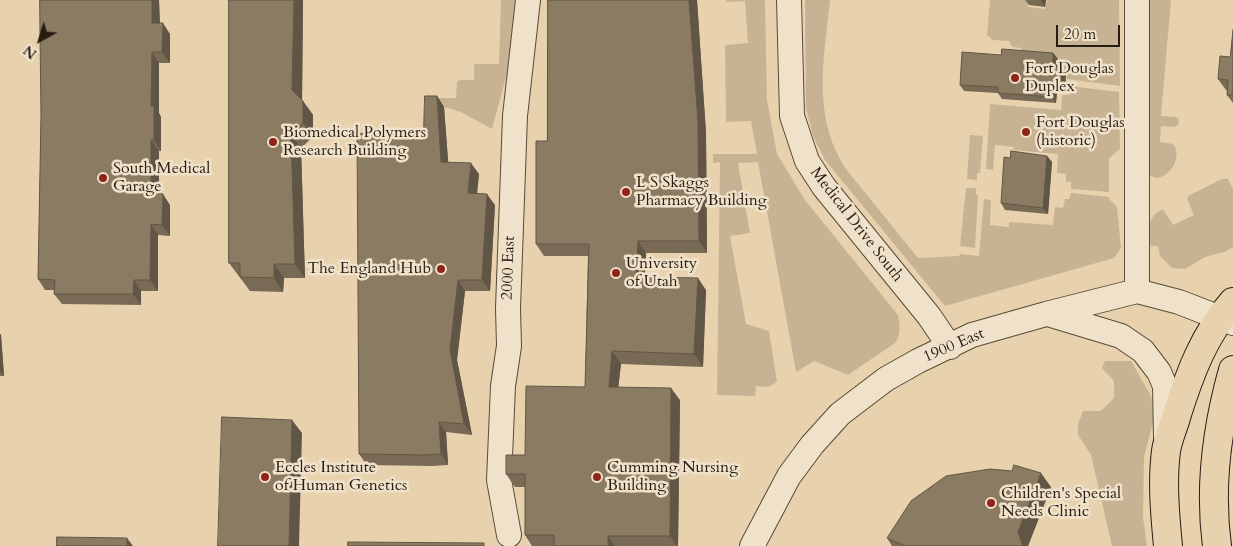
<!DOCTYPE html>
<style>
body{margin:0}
#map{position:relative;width:1233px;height:546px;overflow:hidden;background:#e8d2ae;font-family:Cardo,serif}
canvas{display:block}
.north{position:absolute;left:15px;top:15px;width:50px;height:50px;-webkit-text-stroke:4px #f0e2ca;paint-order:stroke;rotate:219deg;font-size:14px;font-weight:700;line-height:20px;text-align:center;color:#271c11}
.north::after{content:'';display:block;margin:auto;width:18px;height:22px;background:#271c11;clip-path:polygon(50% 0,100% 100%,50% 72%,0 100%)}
.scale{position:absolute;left:1056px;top:25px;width:64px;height:22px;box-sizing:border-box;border:2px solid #271c11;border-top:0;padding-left:6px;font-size:15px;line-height:18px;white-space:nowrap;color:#271c11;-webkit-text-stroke:4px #f0e2ca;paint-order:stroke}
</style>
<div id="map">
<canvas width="1233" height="546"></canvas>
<div class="north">N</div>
<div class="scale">20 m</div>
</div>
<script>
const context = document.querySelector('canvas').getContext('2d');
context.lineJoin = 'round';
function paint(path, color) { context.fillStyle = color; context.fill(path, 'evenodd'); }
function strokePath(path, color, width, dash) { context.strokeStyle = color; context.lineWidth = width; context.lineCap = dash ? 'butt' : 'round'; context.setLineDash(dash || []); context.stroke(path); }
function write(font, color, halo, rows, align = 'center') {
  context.font = font + ' Cardo,serif'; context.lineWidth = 5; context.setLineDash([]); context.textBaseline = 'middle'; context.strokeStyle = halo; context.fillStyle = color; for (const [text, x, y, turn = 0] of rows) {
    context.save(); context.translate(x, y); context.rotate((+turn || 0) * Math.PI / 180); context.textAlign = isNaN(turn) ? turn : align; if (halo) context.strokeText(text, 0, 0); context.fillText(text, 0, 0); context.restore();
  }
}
paint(new Path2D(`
 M501,0H518L509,66L492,129L461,112L431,103L433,98H456L457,82L460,80H474V64H499Z
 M726,0H765L767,100L777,154L805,200L898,315C900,325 901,335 895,343L848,375L814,361L796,372L758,162L738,163L750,233L730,236L746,324L769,331L777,382L768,387L756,386L755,396L717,395L720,162L713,163V154H757L751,121L726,122L725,45L748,43L745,1L726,2Z
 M805,0H830C825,50 814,104 836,151C843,168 856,181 867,195C884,216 901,237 918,258L959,256L960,254L979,256L984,199L991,200L990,225L1009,227V222L1053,225L1055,207L1063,208L1065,199H1069L1071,193L1109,197L1110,200L1117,207L1121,248L1114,258L945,306L825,160L813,136L806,108Z
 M990,0H1028V7L1045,9L1047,0H1119L1120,86L1067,79V72H1058L1059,58L1020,54L1021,48L1012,47L1009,41L993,40L987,35Z
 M1147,0H1171L1161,116L1176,117L1179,120L1178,125L1175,127L1161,126L1160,142L1173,144C1183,156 1171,177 1156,178L1151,176L1149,172Z
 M1070,86L1119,92L1120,149L1109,158V192L1071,189V182H1066V174L1057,173L1058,154L1013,150L1014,147L995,145L993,170L986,169L990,104L1061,110L1062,95H1069Z
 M970,135L983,136L980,173H977V180L967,179Z
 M1222,179H1228L1233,189V247L1224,252L1205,257L1185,269L1172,268L1160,256L1158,246H1151C1149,232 1146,216 1163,209L1173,225L1194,215L1187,199L1188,196Z
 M966,188H976V195H978L975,248L960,246Z
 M1105,361H1131L1151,396L1154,418L1144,458L1143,517L1147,546H1112L1091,455L1078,435V424L1083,411H1101L1114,398V381L1102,368Z`), '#c7b393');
const minor = new Path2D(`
 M789,0L792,116L807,161L824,187L929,316L950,347
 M1137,291V0
 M1048,314L1121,336L1143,351L1159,372L1165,386L1166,438
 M509,535L499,480L503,386L509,346L508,308L515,116L528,0
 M752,546L789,476L812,445L840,414L886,379L918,361L972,335L1046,314L1137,291L1179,302L1233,323`);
const major = new Path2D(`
 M1168,546C1165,515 1162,482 1166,451C1168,438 1174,426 1177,414C1190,373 1204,335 1233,302
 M1217,546C1209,487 1217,427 1233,370`);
strokePath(minor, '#574a38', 26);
strokePath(major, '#271c11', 30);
strokePath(minor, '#f0e2ca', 24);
strokePath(major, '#e8d2ae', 28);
paint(new Path2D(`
 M40,0H159L160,23L170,34V63H159V113L161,117V151H159V194L170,205V236L158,235V291H141V305L62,304L54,294V290H45L38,279L41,116Z
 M229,0H303L302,100L313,115V137L301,148L305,278H284L283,292L250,291L229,263Z
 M548,0H697L706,133L707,253H646L645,277L706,290L703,367L621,364L618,387L680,400L678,546H532L525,535V487H515L506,474L525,455L585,387L588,256H544L536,244L547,141Z
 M1025,0H1046L1045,7L1029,5Z
 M1233,30V103L1227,95V90H1226L1218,79L1230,57Z
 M1053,53L1058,59L1057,67L1066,73L1065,93L1057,92L1056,103L1002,99L998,93L964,91L960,85Z
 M437,96L444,107L448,162L479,174L477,193L495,205L490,291H465L457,360L472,435L446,432L448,465L432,466L367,465L359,454Z
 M1047,156L1052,162L1048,214L1005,210L1001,203L1010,158Z
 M0,334L1,335L4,376H0Z
 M1051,487L1028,546H892L887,538Z`), '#786a55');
paint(new Path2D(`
 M152,0H159L160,34L152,23Z
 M294,0H303L302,104L292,90Z
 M689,0H697L706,133L707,253L699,241Z
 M1041,0H1046L1045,7L1041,1Z
 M163,23L170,34V63L162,52Z
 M152,52L159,63V113L161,117V151L154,140L151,106Z
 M1053,53L1058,59L1057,73L1053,67Z
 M1062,67L1066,73L1065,93L1061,86Z
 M1052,86L1057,92L1056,103L1052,97Z
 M437,96L444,107L449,172L441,162Z
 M303,101L313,115V137L303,123Z
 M291,134L301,148L305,278L295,264Z
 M151,140L159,151V204L151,193Z
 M1047,156L1052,162L1048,214L1043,208Z
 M471,163L479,174L476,204L468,193Z
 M163,194L170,205V236L162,225Z
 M487,194L495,205L490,291L482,280Z
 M151,224L158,235V291L150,280Z
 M638,241L646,253L644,289L636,277Z
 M274,264L284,278L283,292L274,278Z
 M698,278L706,290L703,367L694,354Z
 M134,280L141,291V305L133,294Z
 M458,280L465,291L457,360L472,435L464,424L450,349Z
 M0,334L1,335L4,376L0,371Z
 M612,351L621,364L617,399L609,387Z
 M671,388L680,400L678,546H677L670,536Z
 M292,420L302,433L299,546H289Z
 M439,422L446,432L448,465L441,454Z
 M1041,473L1051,487L1028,546H1023L1018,532Z
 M608,536L615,546H608Z
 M127,538L133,546H127Z`), '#615645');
const building = new Path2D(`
 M40,0H152V23H163L162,52H152L151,106H154V140H151V193L163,194L162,225L151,224L150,280H134L133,294H54L55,280L38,279L41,116Z
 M229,0H294L292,90L303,101V123L291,134L295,264H274V278L240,277V263H229Z
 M548,0H689L698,121L699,241H638L636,277L698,278L694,354L612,351L609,387L671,388L670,536H608V546H554V535H525V474H506V455H525L526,386L585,387L589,244H536V141H547Z
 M1233,30V95H1227L1228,80L1218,79L1220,56L1230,57Z
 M1002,49L1053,53V67H1062L1061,86H1052V97L998,93V87L960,85L962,52L1001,55Z
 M425,96H437L441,162L471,163L468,193L487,194L482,280H458L450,349L464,424L439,422L441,454L424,455L359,454L357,133L423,140Z
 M1011,151L1047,156L1043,208L1001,203L1004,157L1010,158Z
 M222,417L292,420L289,546H218Z
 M1014,465L1041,473L1018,532L1023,546H905L887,538L911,501L946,476L990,469L1012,471Z
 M57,537L127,538V546H57Z
 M348,542L484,543V546H348Z`);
paint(building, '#8b7b63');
strokePath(building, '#615645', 1);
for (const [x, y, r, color] of [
 [1015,78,5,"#8f2418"],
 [1026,132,5,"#8f2418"],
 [273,142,5,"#8f2418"],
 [103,178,5,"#8f2418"],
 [626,192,5,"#8f2418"],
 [441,269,5,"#8f2418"],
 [616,273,5,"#8f2418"],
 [265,477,5,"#8f2418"],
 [597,477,5,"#8f2418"],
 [991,503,5,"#8f2418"]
]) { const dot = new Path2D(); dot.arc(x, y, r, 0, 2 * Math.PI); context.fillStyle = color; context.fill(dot); strokePath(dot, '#f0e2ca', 2); }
write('16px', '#271c11', '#f0e2ca', [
 ["Fort Douglas",1025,69],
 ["Duplex",1025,87],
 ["Fort Douglas",1036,123],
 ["(historic)",1036,141],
 ["Biomedical Polymers",283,133],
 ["Research Building",283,151],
 ["South Medical",113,169],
 ["Garage",113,187],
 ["L S Skaggs",636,183],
 ["Pharmacy Building",636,201],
 ["University",626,264],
 ["of Utah",626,282],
 ["The England Hub",431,269,"right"],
 ["Eccles Institute",275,468],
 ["of Human Genetics",275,486],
 ["Cumming Nursing",607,468],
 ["Building",607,486],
 ["Children's Special",1001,494],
 ["Needs Clinic",1001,512]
], 'left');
write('16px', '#271c11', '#f0e2ca', [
 ["Medical Drive South",856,225,52],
 ["2000 East",509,268,-88],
 ["1900 East",954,346,-23]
]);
</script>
